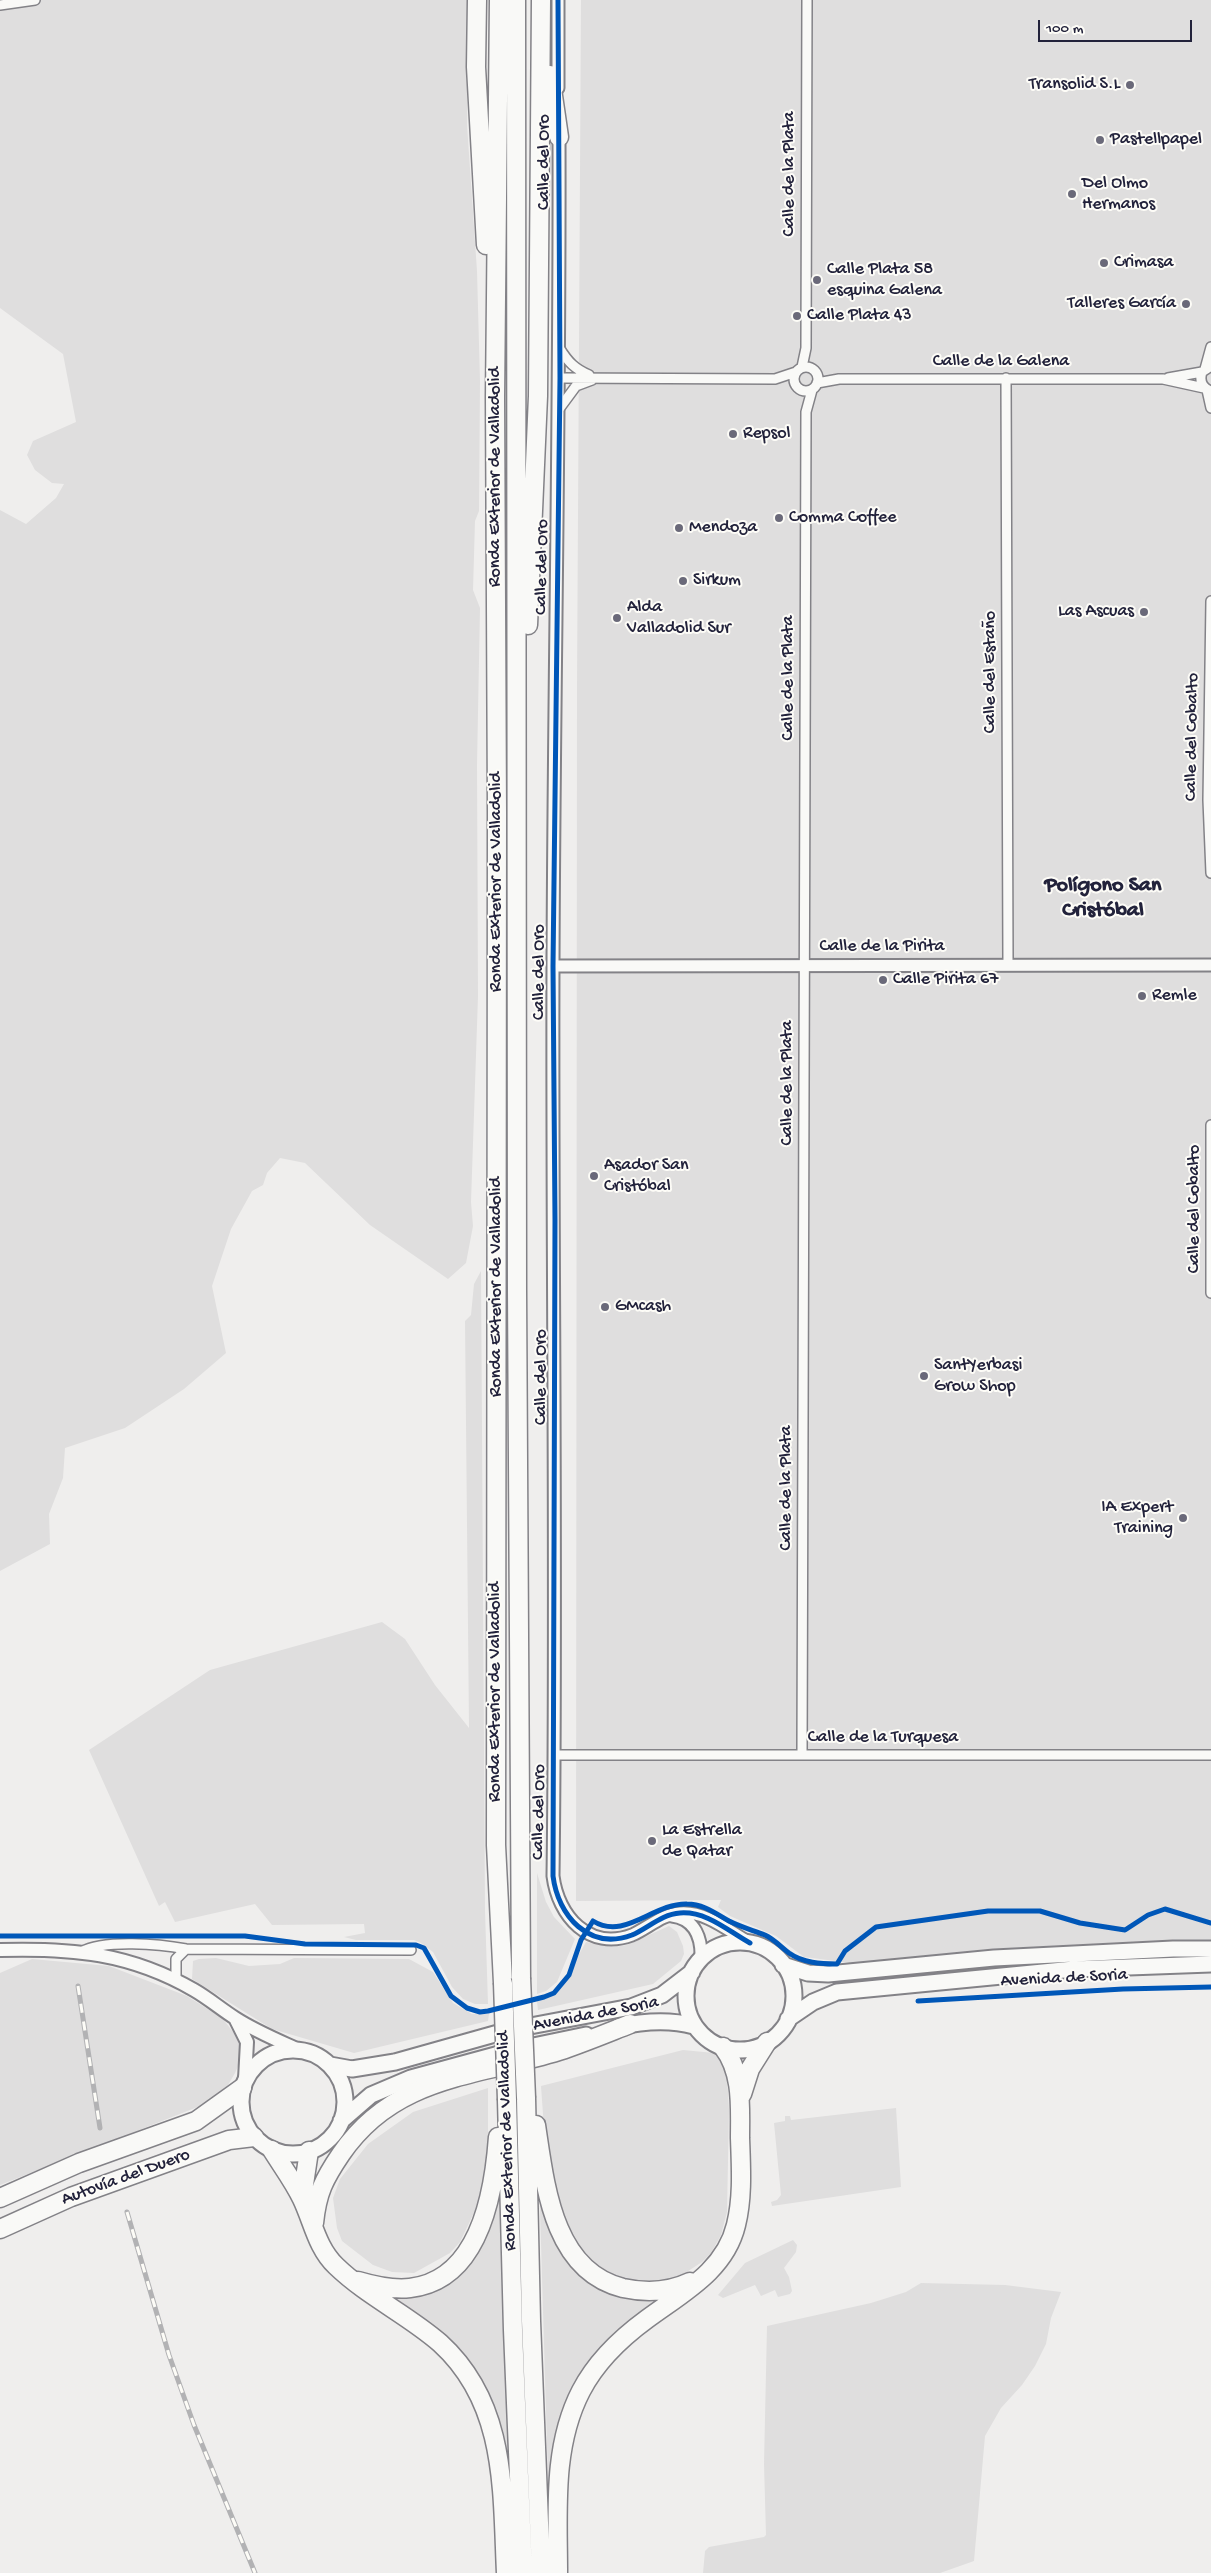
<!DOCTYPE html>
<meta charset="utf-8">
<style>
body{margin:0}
#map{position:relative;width:1211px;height:2573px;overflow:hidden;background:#efeeed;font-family:"Gochi Hand",sans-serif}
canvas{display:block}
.scale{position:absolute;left:1038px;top:20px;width:154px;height:22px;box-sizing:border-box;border:2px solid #22223b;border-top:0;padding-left:6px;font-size:15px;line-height:18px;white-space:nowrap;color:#22223b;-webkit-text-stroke:4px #fdfcf7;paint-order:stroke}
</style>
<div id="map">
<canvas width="1211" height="2573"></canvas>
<div class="scale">100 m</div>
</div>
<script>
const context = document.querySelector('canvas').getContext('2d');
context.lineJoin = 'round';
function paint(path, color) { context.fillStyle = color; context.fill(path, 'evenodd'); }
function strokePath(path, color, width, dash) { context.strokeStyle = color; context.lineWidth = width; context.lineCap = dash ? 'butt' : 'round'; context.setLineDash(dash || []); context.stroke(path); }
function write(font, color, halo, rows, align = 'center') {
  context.font = font + ' "Gochi Hand",sans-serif'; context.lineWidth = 4; context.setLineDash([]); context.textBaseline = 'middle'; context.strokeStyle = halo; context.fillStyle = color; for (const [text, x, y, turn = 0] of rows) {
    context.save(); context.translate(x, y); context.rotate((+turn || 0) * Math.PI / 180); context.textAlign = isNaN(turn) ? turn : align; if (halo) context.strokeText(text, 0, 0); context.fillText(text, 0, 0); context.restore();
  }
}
paint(new Path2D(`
 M0,0H469L467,125L477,271L480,381L479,511L475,521L473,590L480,608L477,765L478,996L471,1202L473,1226L466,1263L448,1279L370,1225L305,1163L280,1158L267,1173L263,1185L252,1191L231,1229L212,1286L226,1353L184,1389L125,1428L65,1448L63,1478L49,1514L50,1544L0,1571V510L26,524L56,498L64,484L52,483L35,470L27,455L33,441L76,422L63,354L0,308Z
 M581,0H1211V1940L1149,1941L991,1949L851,1963L804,1957L776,1936L730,1916L718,1907L721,1900L576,1901L577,685Z
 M481,1271L485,1911L488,2004H475L463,1999L452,1987L433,1952L421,1943L414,1940H356L344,1937L365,1933L364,1924L272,1925L255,1904L175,1922L165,1902L159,1906L89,1750L210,1670L382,1622L405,1639L435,1685L469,1728L465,1321L471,1315L474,1284Z
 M537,1873L546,1902L554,1917L575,1939L557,1982L546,1991L537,1994Z
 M669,1926L677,1932L683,1946L684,1954L681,1961L653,1984L538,2010L537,2001L553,1995L568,1979L573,1965L586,1942L613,1947L627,1945Z
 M216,1958L249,1966L280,1964L294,1958L409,1959L433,1972L453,2003L472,2014H489L488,2021L354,2053L272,2029L192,1979L193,1961L199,1959Z
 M32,1959L109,1966L187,1996L222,2018L238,2038L241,2047L239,2064L235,2073L228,2085L205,2104L0,2185V1973Z
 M683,2050L714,2053L723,2064L727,2076L729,2110L727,2212L721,2235L711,2253L702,2262L679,2277L659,2284L646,2285L607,2276L582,2255L561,2215L546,2156L541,2086Z
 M488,2088V2162L480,2200L460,2242L450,2253L414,2273L392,2272L373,2265L342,2241L337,2228L333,2198L340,2179L368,2144L413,2112Z
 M896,2108L901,2187L772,2206L771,2202L777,2200L781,2195L774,2123L785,2121V2116H790L791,2120Z
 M500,2174L510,2446V2461H504L499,2422L473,2368L456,2347L391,2297L432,2291L446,2284L468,2266L478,2250Z
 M539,2176L588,2279L670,2293L593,2361L549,2512Z
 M793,2240L797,2245L796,2252L784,2268L789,2277L792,2291L790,2294L778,2297L775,2290L761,2296L755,2285L723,2298L718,2295L745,2263Z
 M921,2283L1005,2285L1061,2292L1051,2318L1046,2344L1035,2366L1022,2385L1001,2408L985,2436L974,2561L940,2573H703L705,2551L709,2547L764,2537L766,2535L764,2464L767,2326L871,2303L906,2292Z`), '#dfdede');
const minor = new Path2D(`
 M0,5L35,0
 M560,349C568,362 575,369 589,375
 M1211,366L1202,372C1199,381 1202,388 1211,391
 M794 379a12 12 0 1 1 24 0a12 12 0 1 1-24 0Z
 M802,367L806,348L807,0
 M1205,369L1211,347
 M560,378L775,379L796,372
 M1006,378L1008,965
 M1168,378L1202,372
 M817,383L839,379H1163L1204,388
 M1207,390L1211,408
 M559,409L576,386L592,380
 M1211,601L1208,800L1211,873
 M1211,1125V1293
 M802,1754L806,412L812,390
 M555,1755H1211
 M81,1952C104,1939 160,1944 186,1949L411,1950
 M176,1981V1959L186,1949`);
const tertiary = new Path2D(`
 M558,0V88
 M559,131C560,409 554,687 553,964C552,1268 557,1572 553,1876C558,1916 589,1951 632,1935C648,1928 662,1914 680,1913C707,1911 728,1931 750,1943
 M553,966L1211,965
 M672,1916C696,1919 702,1939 701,1960`);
const secondary = new Path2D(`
 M0,1950C72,1948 130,1953 194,1990C208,1998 221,2009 235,2018C255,2031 277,2040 299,2050
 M236,2020L247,2042L245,2079`);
const trunk = new Path2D(`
 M686 1996a54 54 0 1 1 108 0a54 54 0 1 1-108 0Z
 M783,1965L808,1973L828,1974L994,1958L1173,1949H1211
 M788,2019L813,2002L837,1992L1074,1969L1211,1964
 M618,2027C644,2021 668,2019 694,2026
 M241 2102a52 52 0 1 1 104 0a52 52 0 1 1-104 0Z
 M330,2065L352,2069L395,2062L509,2030L631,2007L662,1995L692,1972
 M341,2121L371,2095L411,2078L514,2050L586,2035`);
const motorway = new Path2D(`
 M477,0L476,67L486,245
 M499,0L495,397L497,813L496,1845L503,1983
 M516,0L517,1290L521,1978
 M550,75L559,137
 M528,625L538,396L541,0
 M742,2094L750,2069L767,2042
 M526,2098L531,2321L541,2573
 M507,2100L513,2330L523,2573
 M536,2125C545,2185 553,2271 623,2288C646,2293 669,2292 690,2282
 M272,2150C282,2166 294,2182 302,2199C313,2222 317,2248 336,2266C367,2296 408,2315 440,2343C507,2404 502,2490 506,2573
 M0,2198L79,2163L196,2121L242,2088
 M302,2198L309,2151
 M314,2223C317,2193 324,2179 341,2154C395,2075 476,2077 559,2051C583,2043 607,2033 630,2024
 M0,2229L71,2197L229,2140L254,2137
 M358,2281C375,2286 393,2290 410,2288C480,2280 494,2193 498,2137
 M558,2573C558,2512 552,2447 581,2391C596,2362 621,2338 647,2319C682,2293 725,2271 736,2225C743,2197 741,2167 740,2138C740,2107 743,2073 723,2047`);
strokePath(minor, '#838287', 12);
strokePath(tertiary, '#838287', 15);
strokePath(secondary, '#838287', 16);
strokePath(trunk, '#838287', 19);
strokePath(motorway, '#838287', 21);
strokePath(minor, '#f9f9f7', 9);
strokePath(tertiary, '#f9f9f7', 11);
strokePath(secondary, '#f9f9f7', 12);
strokePath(trunk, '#f9f9f7', 15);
strokePath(motorway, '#f9f9f7', 18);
const rail = new Path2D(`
 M78,1986L100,2128
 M127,2212L169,2355L194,2425L255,2573`);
strokePath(rail, '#b2b2b4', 5);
strokePath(rail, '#fdfcf7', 3, [9]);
const motorwayBridge = new Path2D(`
 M521,1978L526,2098
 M503,1983L507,2100`);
strokePath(motorwayBridge, '#838287', 21, []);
strokePath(motorwayBridge, '#f9f9f7', 18);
strokePath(new Path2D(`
 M558,0L560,378L553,966L555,1220L553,1876C558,1916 589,1951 632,1935C648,1928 662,1914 680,1913C707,1911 728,1931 750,1943
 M0,1936H245L305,1944L416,1945L424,1948L451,1996L467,2008L480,2012L488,2011L544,1997L554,1993L569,1975L581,1940L593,1921C625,1941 653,1903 687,1904C703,1904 715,1913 729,1921C741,1927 752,1930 765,1935C774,1939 781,1947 789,1953C803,1963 821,1964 837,1964L845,1951L876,1927L988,1911H1040L1080,1923L1125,1930L1148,1915L1165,1909L1211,1923
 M918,2001L1123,1989L1211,1987`), '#0057b8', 5);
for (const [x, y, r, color] of [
 [1130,85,5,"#6a6979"],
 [1100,140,5,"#6a6979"],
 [1072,194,5,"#6a6979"],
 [1104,263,5,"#6a6979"],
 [817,280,5,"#6a6979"],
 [1186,304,5,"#6a6979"],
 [797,316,5,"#6a6979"],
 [733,434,5,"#6a6979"],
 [779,518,5,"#6a6979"],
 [679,528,5,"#6a6979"],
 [683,581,5,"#6a6979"],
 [1144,612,5,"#6a6979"],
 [617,618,5,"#6a6979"],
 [883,980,5,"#6a6979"],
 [1142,996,5,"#6a6979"],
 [594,1176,5,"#6a6979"],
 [605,1307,5,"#6a6979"],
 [924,1376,5,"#6a6979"],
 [1183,1518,5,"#6a6979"],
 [652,1841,5,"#6a6979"]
]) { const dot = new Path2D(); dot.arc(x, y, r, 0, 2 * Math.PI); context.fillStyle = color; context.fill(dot); strokePath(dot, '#fdfcf7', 2); }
write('18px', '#22223b', '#fdfcf7', [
 ["Transolid S.L",1120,85,"right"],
 ["Pastellpapel",1110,140],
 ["Del Olmo",1082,184],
 ["Hermanos",1082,205],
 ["Crimasa",1114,263],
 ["Calle Plata 58",827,270],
 ["esquina Galena",827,291],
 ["Talleres García",1176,304,"right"],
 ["Calle Plata 43",807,316],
 ["Repsol",743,434],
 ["Comma Coffee",789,518],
 ["Mendoza",689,528],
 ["Sirkum",693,581],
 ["Alda",627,608],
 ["Valladolid Sur",627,629],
 ["Las Ascuas",1134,612,"right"],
 ["Calle Pirita 67",893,980],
 ["Remle",1152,996],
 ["Asador San",604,1166],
 ["Cristóbal",604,1187],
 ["GMcash",615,1307],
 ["SantYerbasi",934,1366],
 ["Grow Shop",934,1387],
 ["IA Expert",1173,1508,"right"],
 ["Training",1173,1529,"right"],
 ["La Estrella",662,1831],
 ["de Qatar",662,1852]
], 'left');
write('18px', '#22223b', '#fdfcf7', [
 ["Calle del Oro",545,162,-90],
 ["Calle de la Plata",790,174,-90],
 ["Calle de la Galena",1001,362],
 ["Ronda Exterior de Valladolid",496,477,-90],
 ["Calle del Oro",543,567,-89],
 ["Calle del Estaño",991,672,-90],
 ["Calle de la Plata",789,678,-90],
 ["Calle del Cobalto",1193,737,-89],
 ["Ronda Exterior de Valladolid",497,882,-90],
 ["Calle de la Pirita",882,947],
 ["Calle del Oro",540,972,-90],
 ["Calle de la Plata",788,1083,-90],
 ["Calle del Cobalto",1195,1209,-90],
 ["Ronda Exterior de Valladolid",497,1287,-90],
 ["Calle del Oro",542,1377,-90],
 ["Calle de la Plata",787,1488,-90],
 ["Ronda Exterior de Valladolid",496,1692,-90],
 ["Calle de la Turquesa",883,1738],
 ["Calle del Oro",540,1812,-89],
 ["Avenida de Soria",1064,1979,-3],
 ["Avenida de Soria",596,2015,-11],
 ["Ronda Exterior de Valladolid",508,2141,-92],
 ["Autovía del Duero",126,2178,-20]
]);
write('bold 22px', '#22223b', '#fdfcf7', [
 ["Polígono San",1103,887],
 ["Cristóbal",1103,912]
]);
</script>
